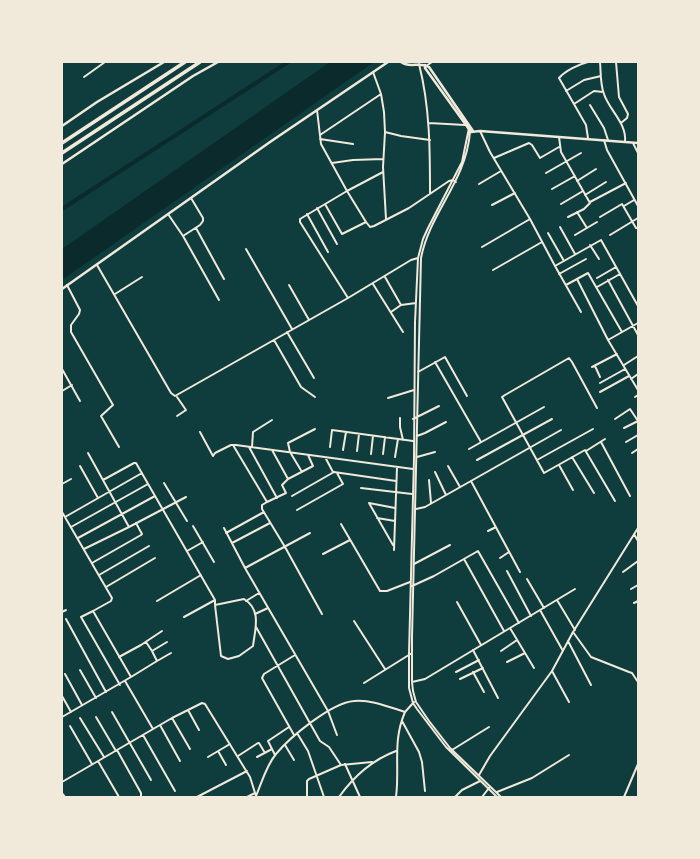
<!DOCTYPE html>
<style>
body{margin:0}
#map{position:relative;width:700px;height:859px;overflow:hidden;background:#0f3d3e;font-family:"Space Grotesk",sans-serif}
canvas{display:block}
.frame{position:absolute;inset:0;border:63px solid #f1e9da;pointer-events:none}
</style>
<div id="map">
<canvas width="700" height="859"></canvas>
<div class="frame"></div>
</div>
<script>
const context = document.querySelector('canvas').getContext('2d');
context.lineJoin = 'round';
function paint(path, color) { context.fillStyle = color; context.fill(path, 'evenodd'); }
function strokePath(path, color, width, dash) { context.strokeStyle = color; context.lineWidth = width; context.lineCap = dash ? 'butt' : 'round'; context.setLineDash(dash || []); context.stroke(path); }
paint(new Path2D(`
 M330,62H374L62,280V249Z`), '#0a2a2b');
strokePath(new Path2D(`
 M62,209L288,62`), '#0a2a2b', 4);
strokePath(new Path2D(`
 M600,62C601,72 600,84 604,94C609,110 627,123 625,142
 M616,62L619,97L628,114L627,118L621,123
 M419,64C430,107 430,150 430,193
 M426,66L432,62
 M373,72L381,94L384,112L385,132L383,167L386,219
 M84,77L105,62
 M566,91L584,80L601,76
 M574,104L594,91L603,92
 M590,105L604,128L608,140
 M317,110L321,144L347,191L366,222L370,227L374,226L409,208L449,181L453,180L456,182
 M429,123L465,125
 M469,128L462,162L428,228L423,239L418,258L415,322L414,458L409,654V688L413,703L417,709L446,747L497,797
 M480,131L490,152L530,219L555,266L581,312
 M385,132L401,136L430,140
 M470,132C466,182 430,212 421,258L412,637V682L413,691L416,702L429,721L450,748L501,797
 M320,135L381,94
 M559,137L561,152L590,203L584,209L568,217
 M588,138L586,125L559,78C565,71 579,64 588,62
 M320,139L353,144
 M604,140L607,150L638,206
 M633,143L638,153
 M494,158L529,143L532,145L540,158L559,147
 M332,163L353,160L383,159
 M546,173L581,153
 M577,181L596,169
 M479,184L501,171
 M552,189L575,176
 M585,195L606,182
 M590,202L626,183
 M325,204L342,234L366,222
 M561,204L583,191
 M492,205L515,193
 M624,206L634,200
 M317,208L337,244
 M577,212L587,228
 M168,214L183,236L219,300
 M307,214L328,252
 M600,217L622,204L636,228H638
 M560,227L575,254
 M196,228L224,279
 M548,233L564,261
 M575,235L597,222
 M610,235L638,218
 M183,236L200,225L203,221V218L191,198
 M590,245L599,259
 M482,247L530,219
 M246,249L292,329
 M97,265L171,393L175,396L348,298L411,260L418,258
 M555,266L601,240L638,306
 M493,270L542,242
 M559,274L586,259
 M385,277L401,305L391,312
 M597,278L616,267
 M577,279L608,340L638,390
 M608,280L638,335
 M373,284L403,332
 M67,285L80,310L79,314L71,325V332L113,405L101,416L119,447
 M289,285L309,320
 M566,285L588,273L622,332
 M597,287L620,274
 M115,294L142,277
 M348,298L300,222V219L347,191L383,172
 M401,305L416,303
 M287,332L314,378
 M274,340L301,387L315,397
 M608,340L638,323
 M435,362L481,442
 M624,365L638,356
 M595,366L600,377
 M592,367L617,354
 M62,369L80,401
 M418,372L445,357L467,396
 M631,379L638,374
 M600,383L625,369
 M62,391L72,385
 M600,392L629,376
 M177,397L186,410L177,416
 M635,397L638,395
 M388,398L414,390
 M597,408L572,362L569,358L505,395L502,397L544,473L585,450L615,501
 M400,418V427L403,440
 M413,419L439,406
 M615,419L630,409L638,421
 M624,428L638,421
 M200,432L213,456L215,453L231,445H236L413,469
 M417,436L425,433L446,422
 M601,442L630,496
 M626,442L638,435
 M233,445L267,502L286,493L282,485L288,479L272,450
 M249,447L277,498
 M252,447L253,432L272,420
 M330,447L332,430L413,441
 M469,449L544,407
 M343,450L346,432
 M357,451L359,434
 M586,451L605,439
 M632,453L638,449
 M371,454L373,436
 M383,454L385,437
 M325,457L333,472
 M395,457L398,439
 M417,457L435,452
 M572,457L594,493
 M477,460L552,419
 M537,460L593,429
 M559,465L573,490
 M80,466L98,498
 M448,466L460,487
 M302,472L290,452L288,443L315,429
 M435,472L446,495
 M288,479L313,466L308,455
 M103,480L134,463H136L215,600V605L221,656L228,659L239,656L253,646C255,629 262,610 244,599L215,605
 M429,480L431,503
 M471,481L520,572
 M164,483L187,521
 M62,484L71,479
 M361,488L412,494
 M292,496L334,472L396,481
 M267,502L262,505V509L285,547L322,614
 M369,503L393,545
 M369,503L395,508
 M416,509L425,507L561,430
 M297,510L343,484L337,473
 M62,512L112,598L111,601L93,611L131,677L62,717
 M65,517L142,473
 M377,518L395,521
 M341,524L380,591H387L410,582
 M193,526L214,562
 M71,527L148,484
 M129,527L186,497
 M224,528L245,568L328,711L337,735
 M488,531L496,527
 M226,533L264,512
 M634,534L638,541
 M78,538L155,496
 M232,543L270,523
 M84,549L129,527L88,453
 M394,550L397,467
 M187,551L203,542
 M323,554L350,540
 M500,558L509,552
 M464,559L504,631
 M92,563L141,535L142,534L136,523
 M414,564L450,545
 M245,568L310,533
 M507,571L531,616
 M623,572L638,561
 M99,575L149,546
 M527,579L544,608
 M412,586L434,576L478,551L519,623
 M106,587L155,558
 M631,589L638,585
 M557,600L575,630
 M157,601L201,575
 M246,601L259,593
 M457,602L481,645
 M634,603L638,601
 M540,610L563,651
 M93,611L81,617L120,685
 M62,612L66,610
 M255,614L268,608
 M184,617L215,600
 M66,619L106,692
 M354,621L385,669
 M256,627L320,741L329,747L341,765
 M510,628L534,668
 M573,632L591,657L629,672L632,673L638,682
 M568,641L591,685
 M146,642L152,651L167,642
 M473,650L498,698
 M501,651L517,640
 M119,657L141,645L162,631
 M157,661L171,653
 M507,662L525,653
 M80,670L96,698
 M552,671L569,702
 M456,672L479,660
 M473,672L484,692
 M65,674L82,705
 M131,677L157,661L152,651
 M460,679L483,668
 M125,681L153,729
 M412,682L425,679L575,589
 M364,683L412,653
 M62,696L71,712
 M188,710L199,730
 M112,712L151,780
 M96,717L116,751
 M80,718L104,757
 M172,718L190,749
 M402,721L419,752L422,762L425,791
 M160,725L180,761
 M70,726L92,764
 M297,733L308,751L324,797
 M143,735L175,791
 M294,735L262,678L264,674L295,655
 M285,745L294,760
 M117,750L141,793V797
 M452,750L489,727
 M218,751L226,765
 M275,755L268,741L289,727
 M238,756L258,743H259L265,753
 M208,757L230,744
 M257,757L272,749
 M98,761L119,797
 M345,764L360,797
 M479,775L490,756L552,671L573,632L638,528
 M62,782L172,718L202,703L205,704L250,777L256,796
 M497,792L532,778L569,755
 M62,793L65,797
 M256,796C262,782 266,766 276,754C290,737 331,703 354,701C370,699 389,707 405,712L414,702
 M197,797L247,771
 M247,797L255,793
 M307,797V781L309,779L341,765L372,762
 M339,797C354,776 372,760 396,751
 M396,797C400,767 392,742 405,712
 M455,797L462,790L480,781
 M482,797L489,788
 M624,797L638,764`), '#f1e9da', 2);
strokePath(new Path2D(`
 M401,62C411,69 418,61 429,67L473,131
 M425,65V68L471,132L480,131L638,143
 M62,126L97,102L164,62
 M62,164L193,76L218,62
 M62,289L270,142L388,62`), '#f1e9da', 2.5);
strokePath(new Path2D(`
 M62,143L185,62
 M62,153L200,62`), '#f1e9da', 3.5);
</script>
